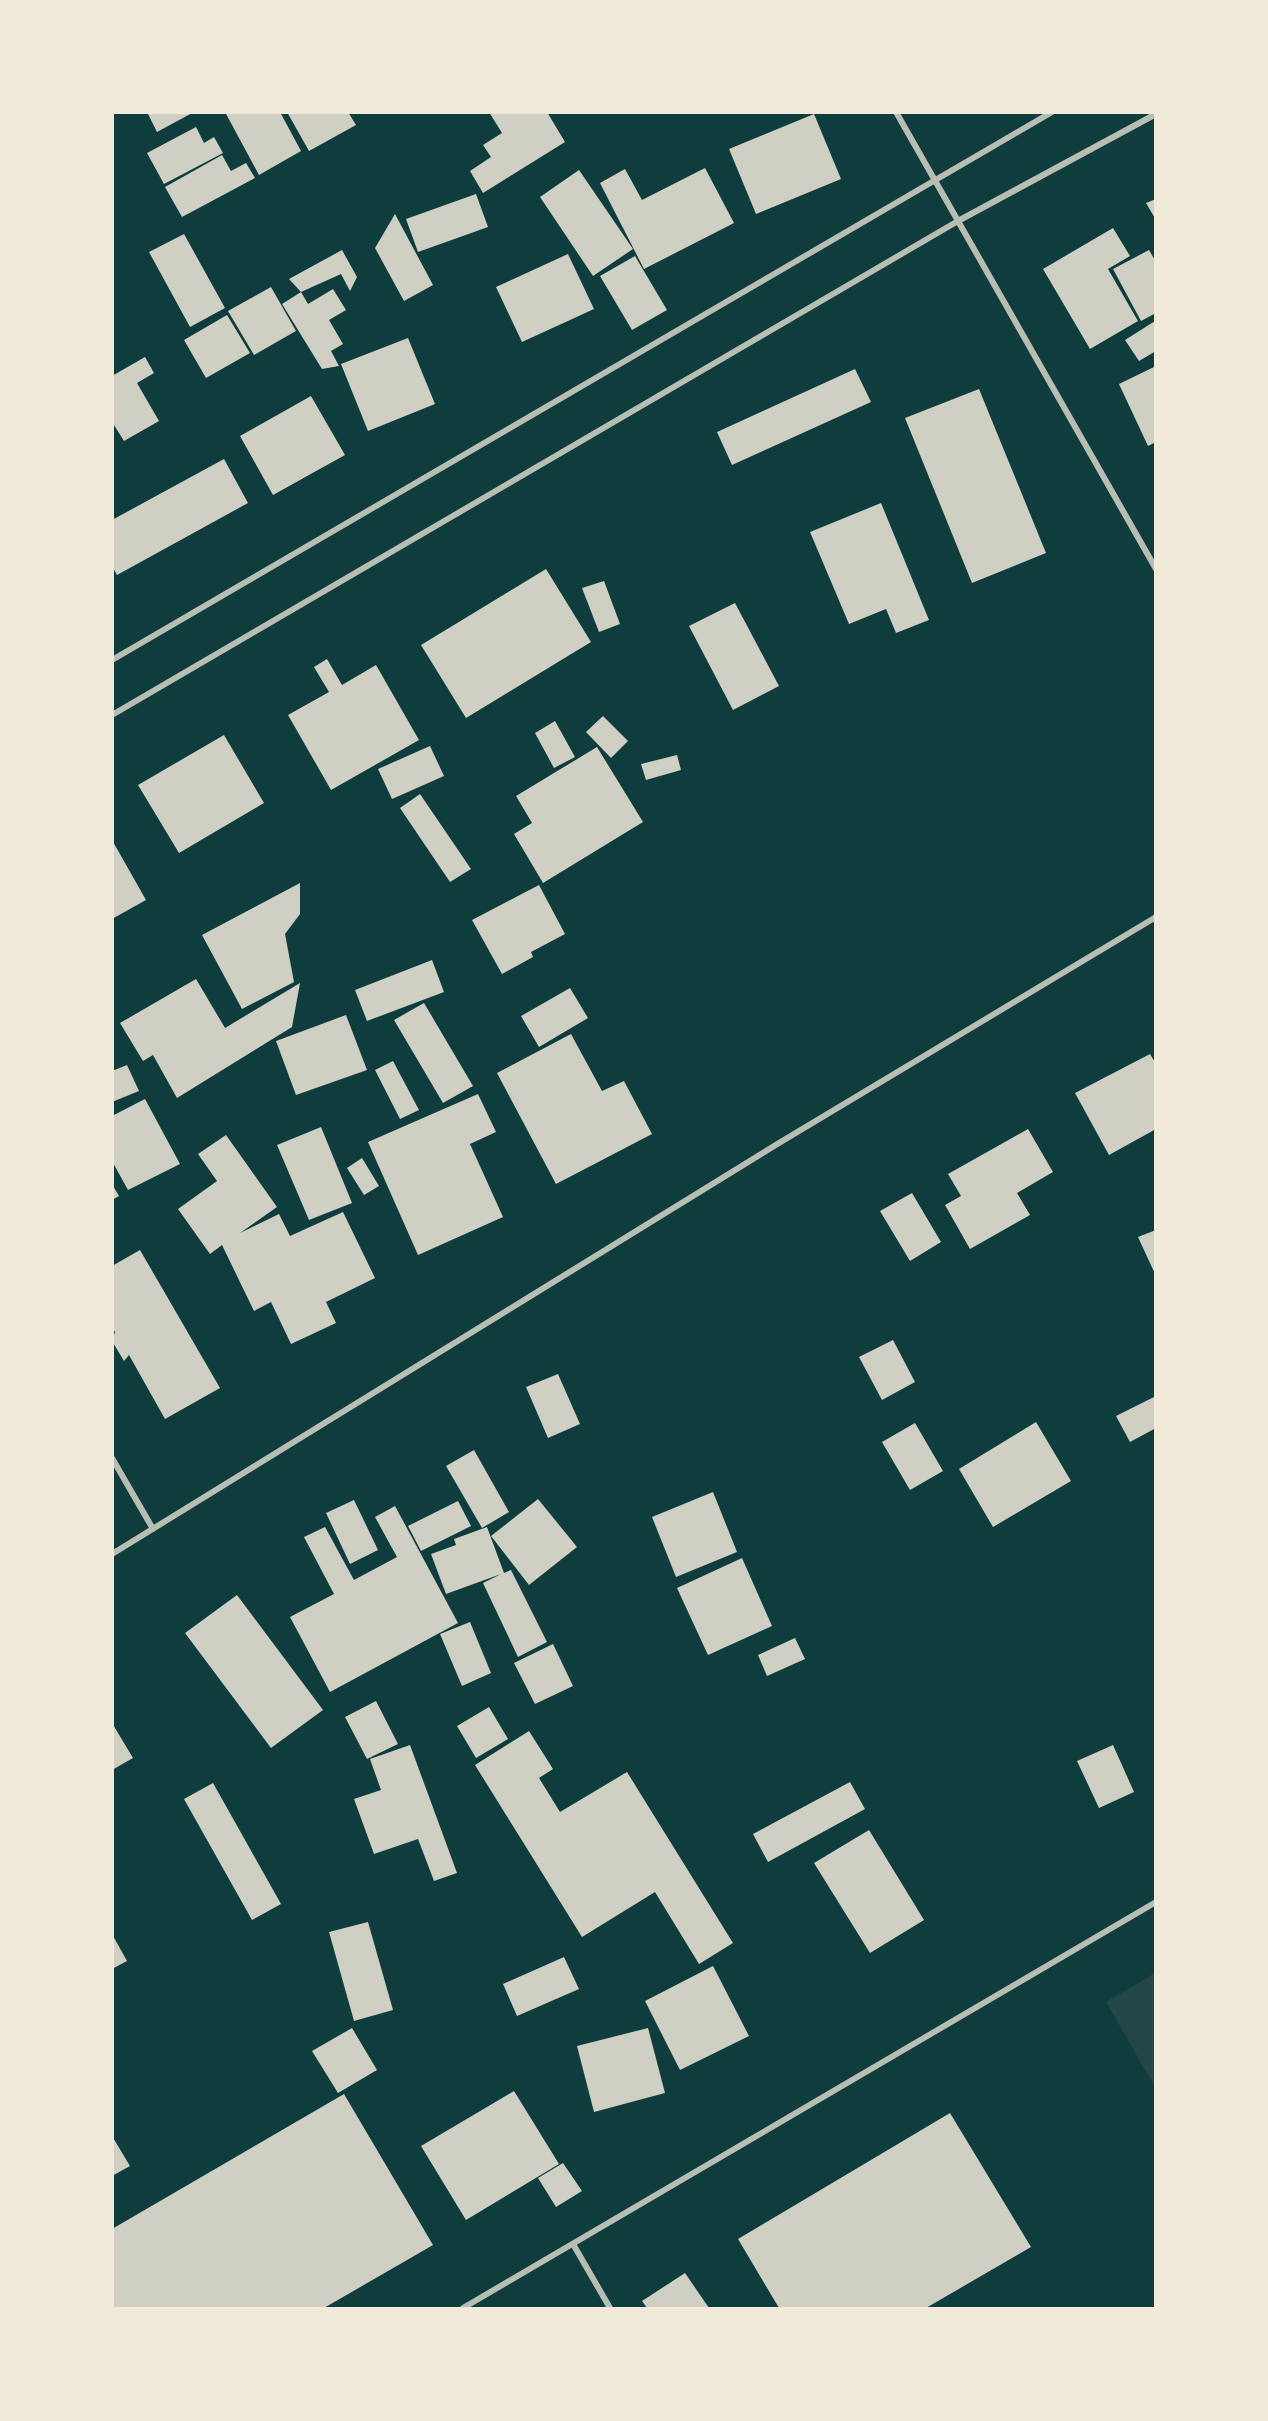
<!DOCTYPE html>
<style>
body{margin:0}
#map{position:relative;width:1268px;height:2421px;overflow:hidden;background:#0f3d3e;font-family:Roboto,sans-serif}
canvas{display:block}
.frame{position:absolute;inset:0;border:114px solid #f1e9da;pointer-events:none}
</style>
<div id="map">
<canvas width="1268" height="2421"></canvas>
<div class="frame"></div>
</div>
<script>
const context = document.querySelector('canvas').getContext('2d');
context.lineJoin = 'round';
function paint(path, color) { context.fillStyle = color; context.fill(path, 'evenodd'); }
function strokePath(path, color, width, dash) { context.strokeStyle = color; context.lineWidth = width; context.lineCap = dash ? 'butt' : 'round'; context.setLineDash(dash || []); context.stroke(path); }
paint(new Path2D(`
 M1155,1973V2087L1106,2002Z`), '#244646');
paint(new Path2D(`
 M147,112H194L157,132Z
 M225,112H280L301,151L259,175Z
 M287,112H348L356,125L309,151Z
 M489,112H547L565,142L483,193L470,171L491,157L483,145L502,133Z
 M814,114L841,179L756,214L729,149Z
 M196,127L204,143L214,137L223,153L164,184L147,153Z
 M222,155L231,171L246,163L255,178L182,217L165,187Z
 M705,168L734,223L644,269L600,183L625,169L642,200Z
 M579,170L633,249L593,276L540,197Z
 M476,194L488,227L418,252L406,219Z
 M1156,199V220L1146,203Z
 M395,214L433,285L404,301L375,248Z
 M1113,228L1130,256L1108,269L1138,321L1090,349L1043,269Z
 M184,234L225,308L190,327L149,252Z
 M342,250L357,277L350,291L341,274L301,292L289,279Z
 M1149,250L1156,262V313L1141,321L1113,269Z
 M568,254L594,309L522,342L496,287Z
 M635,256L667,310L632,330L600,276Z
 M271,287L296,331L254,355L228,311Z
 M333,289L346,310L329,320L343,344L331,351L339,366L322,369L282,304L301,292L308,304Z
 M227,315L250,353L206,378L184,340Z
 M1155,321L1156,351L1139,361L1125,340Z
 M408,338L435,404L368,431L341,364Z
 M145,357L154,373L137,383L159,421L124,441L114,425L112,426V376Z
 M1156,366V442L1148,446L1119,384Z
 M855,369L871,402L732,465L717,432Z
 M979,389L1046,553L972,583L905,418Z
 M311,396L345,455L273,495L240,436Z
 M224,459L248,503L117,575L112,566V520Z
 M881,503L929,620L896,633L886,609L849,624L810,532Z
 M546,569L591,642L466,718L421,645Z
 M604,581L620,624L599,632L582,588Z
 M735,603L779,686L733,710L689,626Z
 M327,659L342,685L376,665L419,740L331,790L288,715L329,692L314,667Z
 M603,716L628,741L611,758L586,732Z
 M555,721L575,757L554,768L535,733Z
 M224,735L264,803L179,853L138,785Z
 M430,746L444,776L392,799L378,769Z
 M597,747L643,822L543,883L514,834L532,823L516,796Z
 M677,755L681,770L646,780L641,764Z
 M420,794L471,869L450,882L400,808Z
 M112,840L146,900L112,919Z
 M300,883V914L285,934L294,982L242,1009L202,935Z
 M539,885L565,934L531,952L533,957L502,974L472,920Z
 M432,960L444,992L367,1021L355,990Z
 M196,979L225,1028L300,983L292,1027L177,1098L153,1055L143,1061L120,1023Z
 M570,988L588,1018L539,1047L521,1016Z
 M424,1003L473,1086L443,1103L394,1020Z
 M346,1015L367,1070L296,1095L276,1041Z
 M571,1034L602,1091L624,1081L652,1134L556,1184L497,1073Z
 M1150,1054L1156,1064V1129L1109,1155L1075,1093Z
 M393,1061L419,1110L400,1119L375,1070Z
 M127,1065L139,1091L112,1102V1071Z
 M478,1094L496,1132L470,1144L503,1217L418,1255L368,1142Z
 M145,1099L180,1164L128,1190L112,1161V1116Z
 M321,1127L352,1203L309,1220L277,1145Z
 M1028,1129L1053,1172L1017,1193L1030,1215L970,1249L945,1205L961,1196L948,1174Z
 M226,1135L277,1207L240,1233L279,1214L290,1236L343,1212L375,1278L326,1302L336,1323L291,1344L271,1302L254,1311L222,1245L210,1254L178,1209L217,1181L198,1154Z
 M362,1158L379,1186L364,1195L347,1168Z
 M112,1184L119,1196L112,1200Z
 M912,1193L941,1242L910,1261L880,1211Z
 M1156,1230V1276L1138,1237Z
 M140,1250L220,1388L165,1419L129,1355L124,1361L112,1341L115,1332L112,1327V1266Z
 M893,1340L915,1382L882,1400L859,1357Z
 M558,1374L580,1424L548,1438L526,1387Z
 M1156,1396V1428L1130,1442L1116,1416Z
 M1036,1422L1071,1481L993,1527L959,1469Z
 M915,1423L943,1471L910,1490L882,1442Z
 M474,1450L509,1512L482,1528L446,1466Z
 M713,1492L737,1552L676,1577L652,1517Z
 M538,1499L577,1547L529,1585L491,1536Z
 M354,1500L378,1550L350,1564L326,1513Z
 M458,1501L471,1526L421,1551L408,1526Z
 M395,1506L458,1623L330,1692L290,1617L334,1594L304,1537L325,1527L354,1580L397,1557L375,1517Z
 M487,1527L504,1573L511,1570L547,1642L518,1657L483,1583L501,1574L446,1594L431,1554L456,1545L454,1539Z
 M742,1558L772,1626L708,1655L677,1588Z
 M237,1595L323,1710L271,1748L185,1633Z
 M470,1622L491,1673L462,1686L440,1634Z
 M795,1638L805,1659L767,1676L758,1655Z
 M553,1644L573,1686L535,1704L514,1663Z
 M376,1701L398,1744L367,1759L345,1717Z
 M489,1707L508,1739L476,1758L457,1726Z
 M112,1723L133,1758L112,1770Z
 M529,1731L553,1769L539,1778L560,1812L627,1772L733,1943L699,1964L655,1892L582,1937L475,1765Z
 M410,1745L457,1873L434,1881L418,1839L374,1854L354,1799L381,1790L370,1759Z
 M1113,1745L1134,1792L1099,1808L1077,1761Z
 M850,1782L865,1809L768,1862L753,1834Z
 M213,1783L281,1904L252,1920L184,1799Z
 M869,1830L924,1920L870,1953L814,1863Z
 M368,1922L393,2010L354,2021L329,1932Z
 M112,1934L127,1961L112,1969Z
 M564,1957L579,1989L517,2016L503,1984Z
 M713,1966L749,2036L680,2070L645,2001Z
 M352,2028L377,2070L338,2093L312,2051Z
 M648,2028L665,2093L594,2112L577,2046Z
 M514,2091L559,2164L466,2220L421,2146Z
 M344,2094L433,2245L324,2308H112V2229Z
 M950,2113L1031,2247L926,2308H779L738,2239Z
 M112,2136L130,2166L112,2176Z
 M563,2163L582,2191L556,2207L538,2178Z
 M685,2273L709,2308H647L642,2301Z`), '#cfcfc3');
strokePath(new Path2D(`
 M896,112L1156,569
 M112,660L1052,112
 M112,715L958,221L1156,114
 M112,1458L153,1529
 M112,1554L779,1143L1156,917
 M573,2244L610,2308
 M463,2308L1156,1902`), '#b8beb3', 6);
</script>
